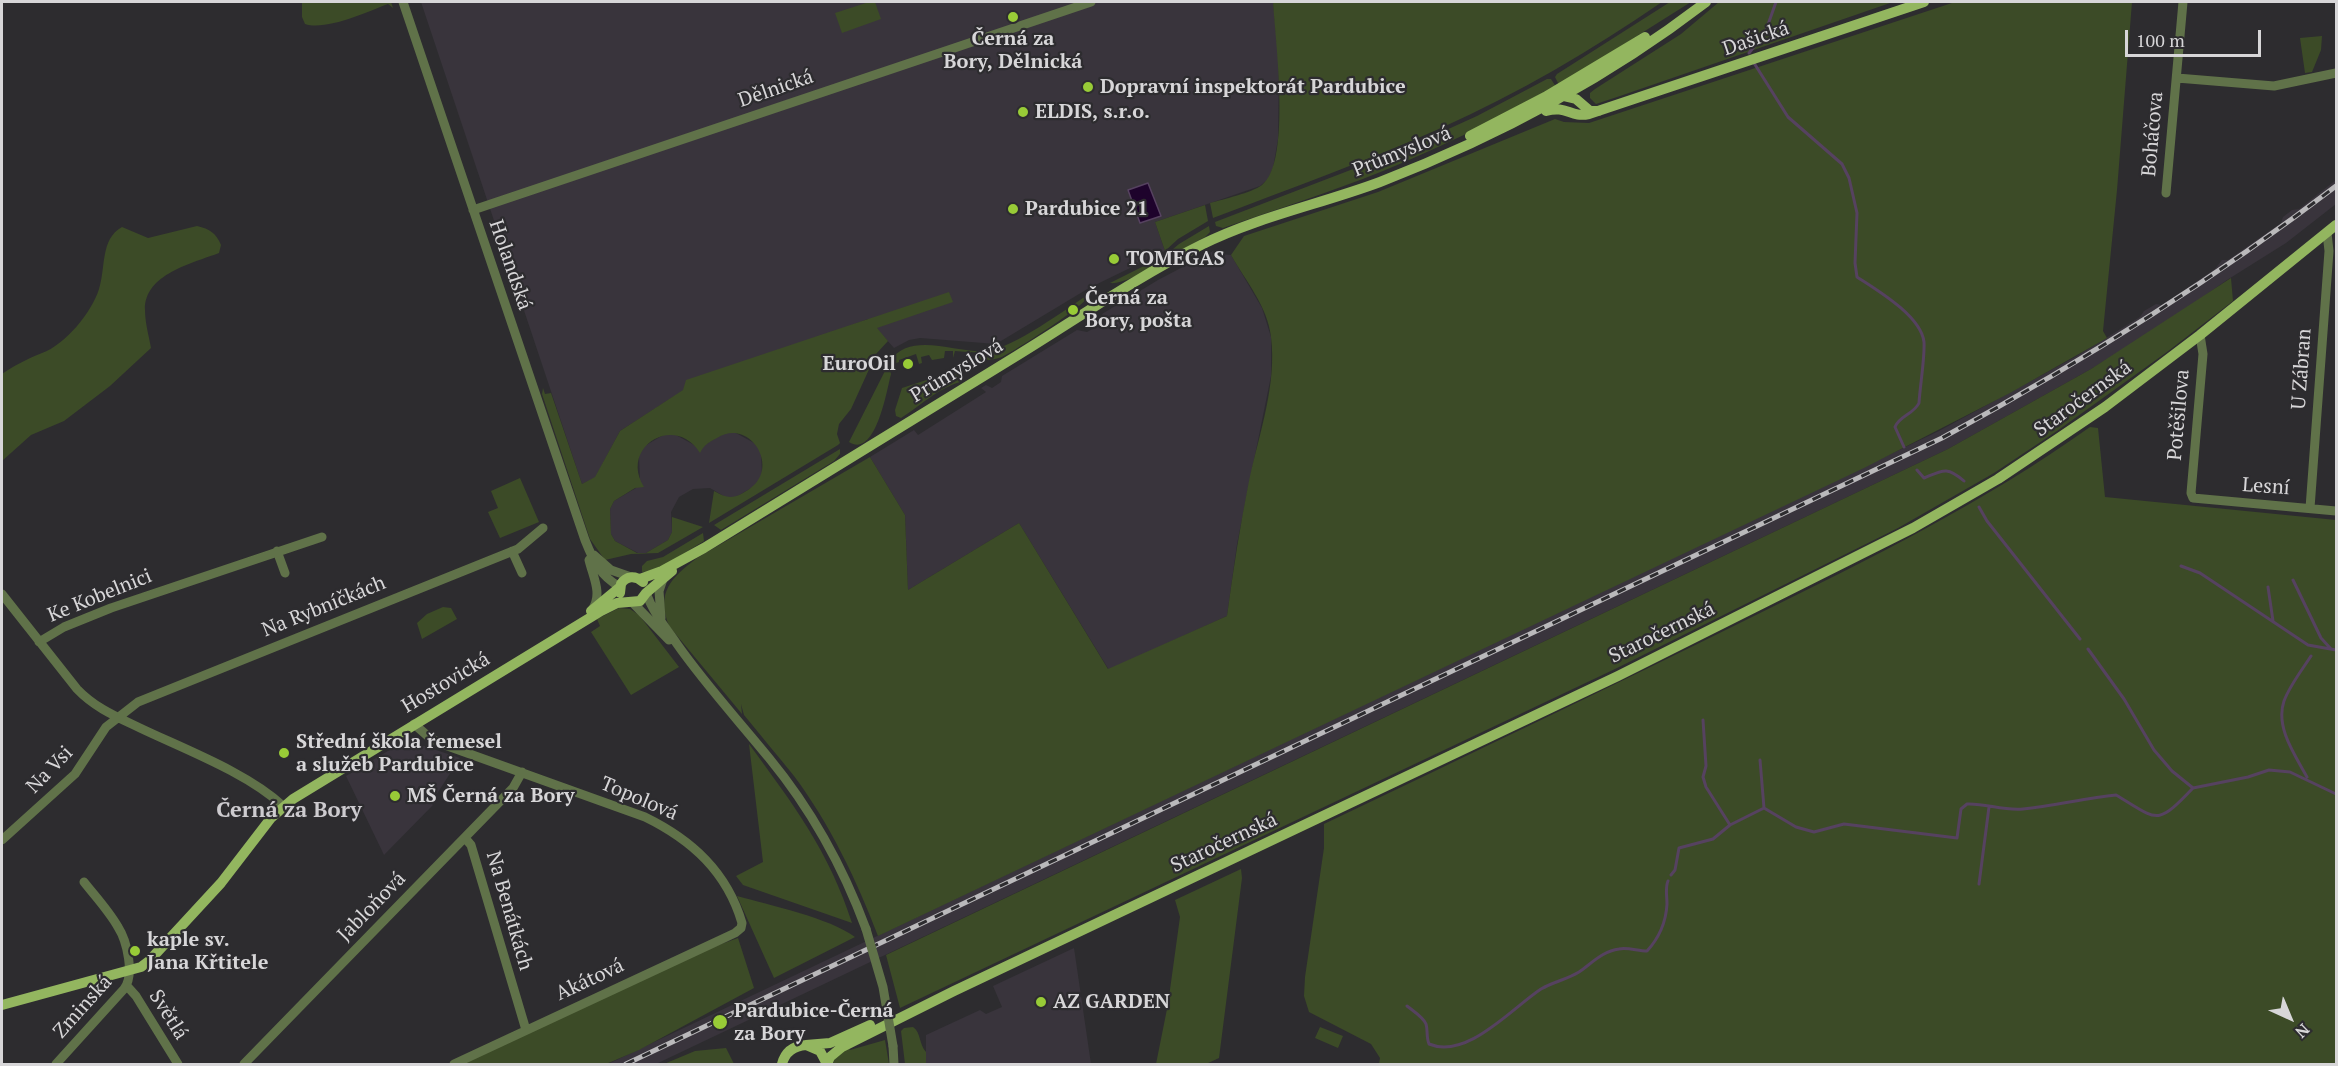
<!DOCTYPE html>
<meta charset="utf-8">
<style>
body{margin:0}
#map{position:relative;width:2338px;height:1066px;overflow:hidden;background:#2d2c2f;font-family:"PT Serif",serif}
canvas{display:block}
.frame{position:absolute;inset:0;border:3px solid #d7d6d8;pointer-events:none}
.north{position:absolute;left:2260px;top:988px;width:60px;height:60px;-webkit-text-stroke:4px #2d2c2f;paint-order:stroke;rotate:136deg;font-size:16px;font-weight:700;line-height:24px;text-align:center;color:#d7d6d8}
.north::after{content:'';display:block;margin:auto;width:21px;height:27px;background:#d7d6d8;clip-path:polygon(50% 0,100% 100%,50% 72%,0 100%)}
.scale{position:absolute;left:2125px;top:30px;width:136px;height:27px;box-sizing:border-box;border:3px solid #d7d6d8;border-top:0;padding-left:8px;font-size:18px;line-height:21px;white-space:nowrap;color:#d7d6d8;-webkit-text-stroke:4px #2d2c2f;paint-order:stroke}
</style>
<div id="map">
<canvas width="2338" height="1066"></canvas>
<div class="frame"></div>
<div class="north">N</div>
<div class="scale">100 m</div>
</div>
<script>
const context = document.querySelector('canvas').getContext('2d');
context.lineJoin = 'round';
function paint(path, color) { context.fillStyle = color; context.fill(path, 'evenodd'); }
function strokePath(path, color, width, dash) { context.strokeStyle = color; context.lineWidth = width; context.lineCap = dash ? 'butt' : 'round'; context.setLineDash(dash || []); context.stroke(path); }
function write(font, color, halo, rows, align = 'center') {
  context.font = font + ' "PT Serif",serif'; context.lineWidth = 4.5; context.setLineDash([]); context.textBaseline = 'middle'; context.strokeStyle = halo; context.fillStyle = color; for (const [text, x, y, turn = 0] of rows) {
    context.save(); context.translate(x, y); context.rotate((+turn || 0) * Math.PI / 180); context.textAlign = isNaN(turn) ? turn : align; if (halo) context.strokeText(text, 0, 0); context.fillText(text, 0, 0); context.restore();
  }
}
paint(new Path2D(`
 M421,2H1273L1279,62L1278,139L1273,168L1268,179L1260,186L1155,222L1165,251L1089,288L996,344L920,338L909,340L894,348L868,319L684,390L620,431L595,478L582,484Z
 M2336,180V204L2286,243L2227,280L2163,325L2091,369L1948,449L656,1064H608L1939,431L2075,357L2140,317L2144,311L2156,304L2162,305L2215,269L2222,260H2228L2281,223L2283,217L2292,210L2299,209Z
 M1217,249L1220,254L1231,255L1262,308L1271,337V376L1237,544L1227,616L1109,670L1019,523L908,590L905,515L870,457L914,430L918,435L986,392L981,388L986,385L992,388L1001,382L1002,376L1077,330L1087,332L1106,321L1102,314L1158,280Z
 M726,432H734L756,444L761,451L762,476L758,484L736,497L727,498L710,488L693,489L679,497L671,512L672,532L668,540L646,553H638L615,541L611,534L610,509L614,501L636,488L640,480L639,455L643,447L665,434H674L696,446L704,445Z
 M403,742L418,744L460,758L431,803L433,805L384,855L346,776Z
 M1074,948L1091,1064H926V1035L980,1010L986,1014L1002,1007L993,986Z`), '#39343c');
paint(new Path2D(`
 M302,2H391L393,8L388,4C367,12 326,31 305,24L302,17Z
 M869,2H875L881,19L842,33L835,13Z
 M1273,2H1662C1592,50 1519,93 1441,128C1367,161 1289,189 1213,218L1210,203C1224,199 1251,193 1262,185C1292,162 1275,38 1273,2Z
 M1670,2H1691L1559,85L1555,77L1557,74Z
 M1719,2H1893L1620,96L1596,104L1590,98V93L1595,89L1681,34Z
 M1955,2H2132L2117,190L2103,331L2107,338L2010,393L1864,468L878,936C857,881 830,824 794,776C778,756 761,736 744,715L741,704L742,714L669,626C656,592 671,578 697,558L870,457L905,515L908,590L1019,523L1108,669L1227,616C1233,571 1240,526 1249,481C1259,434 1277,385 1271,337C1268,307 1245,280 1231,255L1244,236L1378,192L1555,119L1564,122L1589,123Z
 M2322,36L2321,50L2312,72L2305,73L2300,38Z
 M1547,79H1551L1556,87C1500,118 1442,147 1383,171C1331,192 1277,209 1223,228L1216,226L1215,222L1400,151L1477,116Z
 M1205,205L1208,221L1178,239L1165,251L1155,222Z
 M197,226C210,229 216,233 221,245L219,253C193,263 144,274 145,310C145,323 149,336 151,348L110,386L64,421L31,435L2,461V374C15,365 27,359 42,353C65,345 92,312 99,289C106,268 100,239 122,227L148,238Z
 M1209,226L1210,232L1205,237C1185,247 1129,286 1110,283L1166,255L1179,244Z
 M2231,278L2233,301L2167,352L2057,431L1994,473L1898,528L1615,669L900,1008L886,955L1948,449L2091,369Z
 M949,292L953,302L877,328L888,341L876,354L851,409L839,424L837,434L840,443L838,445L709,523L714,491C728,499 734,499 748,490C782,469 750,417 717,438C709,442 704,445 700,453C675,413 619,447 644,487L635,488L614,501L610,509L611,534L615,541L637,553H646L668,540L672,532V517L703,527L658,553L631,554L605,560L590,539L542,394L543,388L545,394L551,393L582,484L595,477L620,431L683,390L686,380Z
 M1092,292C1089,304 1016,350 1002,357C994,360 986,360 979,360V353L971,352V360H967V352L955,351L953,358V351H945L944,358L932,360L929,355L921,357L922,363L919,364L916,354L899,360V362L889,366L891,374C887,389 876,459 849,442L890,361C911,330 957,354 987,351C1012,349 1069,307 1092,292Z
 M954,371L960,375V382C935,390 922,405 901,418L896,416L895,410L902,388Z
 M2090,427L2098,428L2105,497L2336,520V1064H1379L1380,1058L1371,1044L1309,1012L1304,996L1305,977L1324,848V824C1468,755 1611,687 1754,616C1870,559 1985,502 2090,427Z
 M840,449V454L834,461L721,530L714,525Z
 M520,478L539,522L500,538L488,512L498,508L491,491Z
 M703,533L704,541L655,571L642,572V566L647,561L663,557Z
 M443,607L451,608L457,619L422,639L417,623L427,614Z
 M619,608L630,609L639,615L679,667L631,695L591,632L600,626L597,619Z
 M749,744C793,804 829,851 852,923L743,885L736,876L763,862Z
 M1241,869L1242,878L1219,1058L1206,1064H1156L1168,1004L1180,917L1175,900Z
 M737,896C769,905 830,918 855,937L774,978Z
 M738,938L754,988L639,1050L606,1064H459L694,954Z
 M913,1027C921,1032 919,1045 926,1052V1064H905L901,1031L904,1028Z
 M1320,1027L1343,1036L1338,1048L1315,1038Z
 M885,1040L889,1064H833L834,1060L848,1046L850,1050Z
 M726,1048L734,1064H664L695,1051Z`), '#3c4b27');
const water = new Path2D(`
 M1148,183L1161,216L1140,223L1128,190Z`);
paint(water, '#1e032c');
strokePath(water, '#564260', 1.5);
strokePath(new Path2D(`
 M1749,53L1765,33L1776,2
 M1754,63L1788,117L1842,164L1849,178L1857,213L1855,263L1857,277C1877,290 1921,316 1924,342C1925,357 1920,386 1919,403C1914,414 1899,416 1895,427L1904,447
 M1917,470L1924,478C1943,470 1947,466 1964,481
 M1979,507L1987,521L2080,639
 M2181,566L2200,573L2308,645L2336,650
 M2293,580L2321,638L2331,649
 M2268,587L2273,621
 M2088,649L2124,699L2154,750L2172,771L2193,788L2248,777L2269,770L2290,772L2336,794
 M1703,720L1706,766L1703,777L1706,787L1730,825
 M1760,760L1764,808
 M2307,777C2295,755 2275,727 2284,701C2290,685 2302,670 2311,656
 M1671,875L1675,870L1679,848L1713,839L1730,825L1764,808L1796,827L1814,832L1844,824L1957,838L1961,809L1967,804C1985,803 2003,811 2023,809C2054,806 2085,798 2116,795C2158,820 2156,827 2193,788
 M1979,884L1989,807
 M1407,1006C1413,1011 1423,1017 1426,1024C1428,1030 1426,1037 1429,1044C1467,1060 1512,1008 1541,989C1553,982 1568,979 1579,972C1592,963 1603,951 1619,949C1627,947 1638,951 1647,951C1659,938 1666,922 1667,904C1667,896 1665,888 1668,881`), '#564260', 3);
strokePath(new Path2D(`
 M403,2L585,540C593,560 600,576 620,587
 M2177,78L2274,86L2336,73
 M2166,193L2183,2
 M473,210L1091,2
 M2200,335L2203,354L2191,493L2193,498L2336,511
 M2310,508L2329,251L2327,233
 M277,551L285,573
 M512,551L522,573
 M594,555L611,570L631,577
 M589,560C593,577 603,594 592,610
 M646,593C653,612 665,627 677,644C705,684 738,720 769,758C811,809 843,867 866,929
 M2,594L77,689C95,708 117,717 140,728C184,749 248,773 283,806
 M633,603L669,640
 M661,618L659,591L663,579
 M39,642L64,627L111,608L322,537
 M414,724L430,738L442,744L645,817C692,840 727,872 742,923L741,928L735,933L454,1064
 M465,838L471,845L526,1030
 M2,840L75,774L106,727L138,702L518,549L543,528
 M127,986L136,996L178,1064
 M893,1046L894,1064
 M56,1064L124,989C135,975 127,941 118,927C109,911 95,896 84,882
 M244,1064L513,788L522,772`), '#607249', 9);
strokePath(new Path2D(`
 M1563,96L1576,99L1590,111H1599
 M1546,111C1567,105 1570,118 1589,114L1924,2
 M1470,136L1545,97L1645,37
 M640,579L662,571L704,548C808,483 913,419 1018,355C1078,318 1137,277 1201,245C1257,217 1321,204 1380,182C1496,137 1607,78 1706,2
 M620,593L621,584C626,576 635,575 643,582
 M591,611L620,587
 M2,1005L141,967L149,961L221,883L271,818L293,799L601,611L617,603L640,601L646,593L672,571
 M806,1045L830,1043L870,1025
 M782,1064C785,1052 793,1046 806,1045L820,1051L827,1064
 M827,1064L830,1057L842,1047L954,991L1618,676L1913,528L1998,479L2105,407L2200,335L2336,225`), '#93b65f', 10);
const rail = new Path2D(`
 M626,1064L1942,438C2080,363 2212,281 2336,186`);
strokePath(rail, '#bab9bb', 5);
strokePath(rail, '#2d2c2f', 3, [9]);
strokePath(new Path2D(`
 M866,929L883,987L893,1046`), '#607249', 9);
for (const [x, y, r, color] of [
 [1013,17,6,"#98cb37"],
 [1088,87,6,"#98cb37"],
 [1023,112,6,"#98cb37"],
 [1013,209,6,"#98cb37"],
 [1114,259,6,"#98cb37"],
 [1073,310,6,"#98cb37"],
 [908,364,6,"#98cb37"],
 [284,753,6,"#98cb37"],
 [395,796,6,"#98cb37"],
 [135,951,6,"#98cb37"],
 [1041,1002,6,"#98cb37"],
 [720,1022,8,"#98cb37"]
]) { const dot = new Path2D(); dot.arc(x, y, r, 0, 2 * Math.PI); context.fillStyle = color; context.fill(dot); strokePath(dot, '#2d2c2f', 2); }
write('bold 20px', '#d7d6d8', '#2d2c2f', [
 ["Černá za",1013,39,"center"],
 ["Bory, Dělnická",1013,62,"center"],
 ["Dopravní inspektorát Pardubice",1100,87],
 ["ELDIS, s.r.o.",1035,112],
 ["Pardubice 21",1025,209],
 ["TOMEGAS",1126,259],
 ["Černá za",1085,298],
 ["Bory, pošta",1085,321],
 ["EuroOil",896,364,"right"],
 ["Střední škola řemesel",296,742],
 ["a služeb Pardubice",296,765],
 ["MŠ Černá za Bory",407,796],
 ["kaple sv.",147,940],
 ["Jana Křtitele",147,963],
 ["AZ GARDEN",1053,1002],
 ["Pardubice-Černá",734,1011],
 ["za Bory",734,1034]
], 'left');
write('20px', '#d7d6d8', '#2d2c2f', [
 ["Dašická",1756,39,-19],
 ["Dělnická",776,89,-19],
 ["Boháčova",2153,134,-85],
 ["Průmyslová",1402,152,-22],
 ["Holandská",510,265,71],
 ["U Zábran",2302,369,-86],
 ["Průmyslová",957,371,-31],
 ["Staročernská",2083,399,-36],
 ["Potěšilova",2179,415,-85],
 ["Lesní",2266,487,4],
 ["Ke Kobelnici",100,596,-22],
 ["Na Rybníčkách",324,607,-22],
 ["Staročernská",1662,633,-26],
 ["Hostovická",446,683,-31],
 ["Na Vsi",50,770,-46],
 ["Topolová",639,799,23],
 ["Staročernská",1224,843,-25],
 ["Jabloňová",372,907,-46],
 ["Na Benátkách",509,911,74],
 ["Akátová",590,980,-25],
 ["Zminská",83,1007,-48],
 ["Světlá",168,1015,58]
]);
write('bold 22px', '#cdcbcf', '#2d2c2f', [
 ["Černá za Bory",289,811]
]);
</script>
